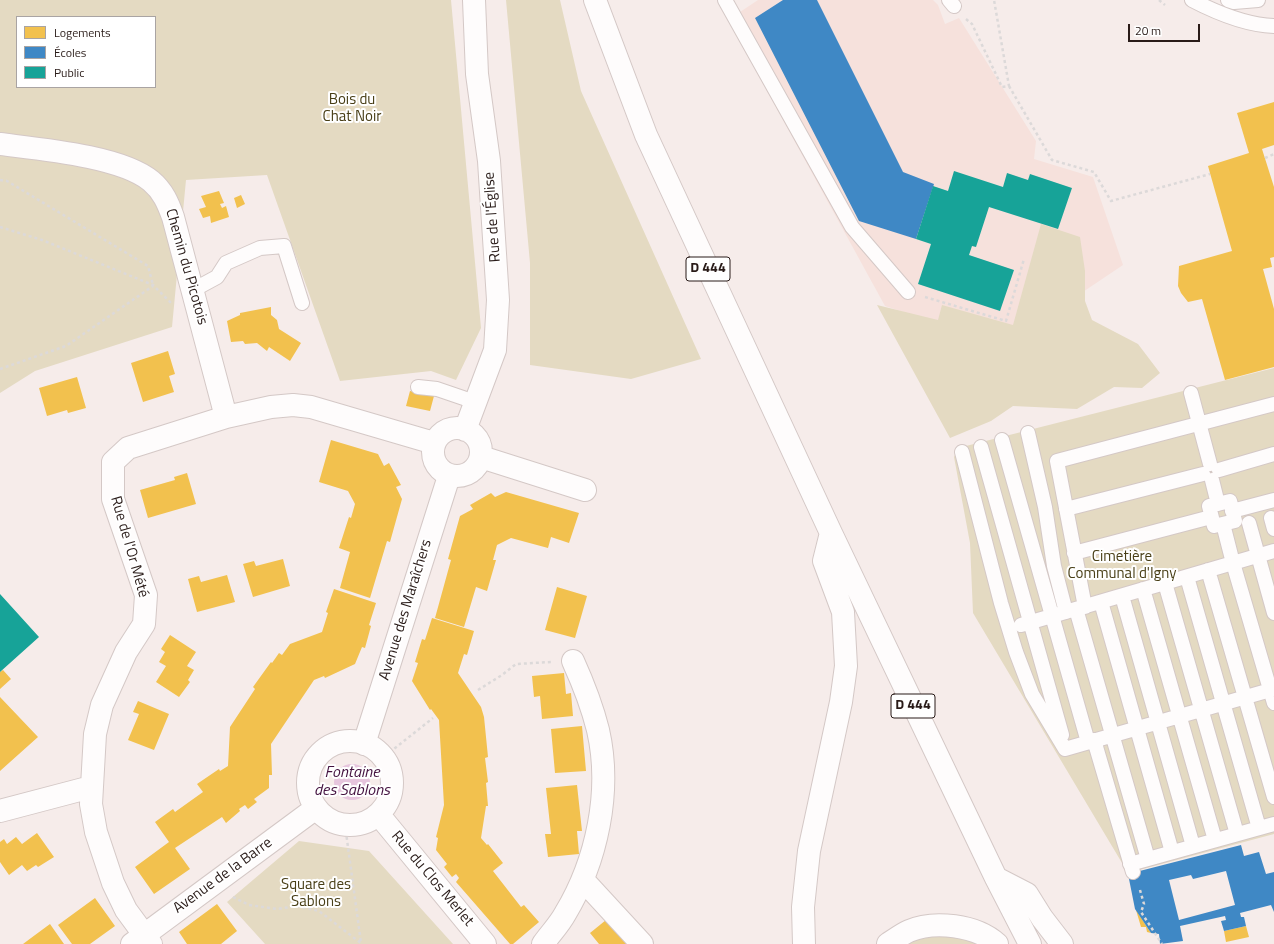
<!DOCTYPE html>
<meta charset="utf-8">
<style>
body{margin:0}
#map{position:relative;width:1274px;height:944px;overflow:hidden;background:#f6ecea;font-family:"Titillium Web",sans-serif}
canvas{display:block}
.legend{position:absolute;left:16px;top:16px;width:140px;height:72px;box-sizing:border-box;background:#fff;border:1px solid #a9a4a3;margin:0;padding:5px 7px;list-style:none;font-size:12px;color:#291b18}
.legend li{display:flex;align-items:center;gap:8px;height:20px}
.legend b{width:20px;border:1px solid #a9a4a3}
.scale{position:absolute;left:1128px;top:24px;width:72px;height:18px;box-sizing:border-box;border:2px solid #291b18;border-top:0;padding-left:5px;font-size:12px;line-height:14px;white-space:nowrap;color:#291b18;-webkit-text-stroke:3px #fff;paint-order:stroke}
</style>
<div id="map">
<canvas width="1274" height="944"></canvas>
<ul class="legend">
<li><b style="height:11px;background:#f2c14e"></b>Logements</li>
<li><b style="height:11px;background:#3f88c5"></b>Écoles</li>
<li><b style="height:11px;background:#17a398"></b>Public</li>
</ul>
<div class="scale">20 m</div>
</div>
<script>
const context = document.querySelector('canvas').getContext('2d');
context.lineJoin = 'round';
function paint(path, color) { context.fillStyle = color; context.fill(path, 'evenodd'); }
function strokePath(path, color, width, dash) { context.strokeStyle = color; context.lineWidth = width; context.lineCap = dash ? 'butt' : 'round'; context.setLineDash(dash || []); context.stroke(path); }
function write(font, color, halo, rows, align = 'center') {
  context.font = font + ' "Titillium Web",sans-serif'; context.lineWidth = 4; context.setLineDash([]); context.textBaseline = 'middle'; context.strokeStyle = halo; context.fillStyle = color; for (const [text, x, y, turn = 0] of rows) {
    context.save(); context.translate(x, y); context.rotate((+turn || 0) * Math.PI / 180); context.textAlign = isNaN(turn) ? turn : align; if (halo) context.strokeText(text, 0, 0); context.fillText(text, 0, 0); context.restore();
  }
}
paint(new Path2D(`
 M758,0H933L938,5L945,24L959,18L1036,141L1034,159L1093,177L1123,265L1004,345L885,306L728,20Z`), '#f6e1dc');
paint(new Path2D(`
 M0,0H451L481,328L456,380L431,371L340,381L267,175L186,180L172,327L35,371L0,393ZM17,17H155V87H17Z
 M506,0H560L581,91L701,359L631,379L530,365V263Z
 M1041,224L1080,237L1085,271V301L1092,320L1138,344L1160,373L1142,388L1114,387L1077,409L1013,406L991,421L950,438L877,305L938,320L942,305L1013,325Z
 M1274,368V834L1128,873L973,613L970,543L954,457L958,448Z
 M299,841L369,851L453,944H265L227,902Z
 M939,935L960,938L978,944H908L913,941Z`), '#e4dac2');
paint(new Path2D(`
 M334 782a18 18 0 1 1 36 0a18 18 0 1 1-36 0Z`), '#e6c5dd');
paint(new Path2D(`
 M1274,102V145L1262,149L1274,187V257L1270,258L1272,267L1263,269L1274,309V367L1225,380L1202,299L1188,302L1181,293L1178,286L1179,266L1232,251L1208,166L1249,153L1237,113Z
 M219,191L224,203L220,204L222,208L226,206L229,217L211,223L210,216L203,218L199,209L206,207L201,196Z
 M241,195L245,204L237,208L234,198Z
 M271,307V315L277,320L279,329L301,343L290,361L269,347L267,351L257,343L245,344L243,341L231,342L227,321L240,315V313Z
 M168,351L175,374L169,376L174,392L143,402L131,363Z
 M77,377L86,408L68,413L67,410L47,416L39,388Z
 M410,391L434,396L430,411L406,406Z
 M331,440L378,454L384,466L389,463L401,485L396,487L402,499L390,542L387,541L370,598L340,588L350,552L339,548L349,517L351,518L355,504L348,491L319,482Z
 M187,473L196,504L148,518L140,490L175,480L174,477Z
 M506,492L579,513L569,543L551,537L548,548L511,538L497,545L493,560H496L487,591L476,587L464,627L435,618L451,560L448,559L460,516L473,509L470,505L491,493L495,497Z
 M283,559L290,586L253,597L243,564L254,561L256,566Z
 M227,575L235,602L197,612L188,579L199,576L201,582Z
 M557,587L587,596L575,638L545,630Z
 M334,589L376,603L369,625L371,626L365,648L362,647L355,664L325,678L324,676L314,680L271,744L272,775H269V788L254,799L257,802L248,809L245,805L239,809L240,811L226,823L222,817L175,848L190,869L154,894L135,867L169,842L155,822L173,809L175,812L203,792L197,784L219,769L220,771L228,766L230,727L255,689L253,687L271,662L272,663L279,653L282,655L290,644L322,632L328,613L326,612Z
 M432,618L474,631L467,655L464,654L458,673L481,707L484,717L488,757L485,758L488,782L486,783L488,806H486L481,838L487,845L488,844L503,863L493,871L521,907L524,905L539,922L513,944H510L456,882L459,878L456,874L452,877L444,867L447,864L436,850L438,838L436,837L444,805L439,720L431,709L430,710L412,681L418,663L415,662L422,639L425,640Z
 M170,635L196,652L187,666L194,670L188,680L190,682L179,697L156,682L166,666L159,662L165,652L161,649Z
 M3,670L11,679L0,689V672Z
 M564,673L566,694L571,693L573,716L542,719L540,696L534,697L532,676Z
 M0,697L38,737L0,771Z
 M138,701L169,714L154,750L128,740L139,714L133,712Z
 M582,726L586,771L555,773L551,729Z
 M577,785L582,831H577L579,854L548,857L545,834H551L546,788Z
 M37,833L54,857L38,867L36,865L27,871L22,865L9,875L0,862V842L4,839L7,844L16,837L22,844Z
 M95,898L115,926L90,944H72L58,925Z
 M217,904L237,931L221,944H187L179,932Z
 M1136,910L1145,924L1151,933L1147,932L1146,927H1141Z
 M606,920L628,944H599L590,933Z
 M50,924L64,944H23L31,938Z
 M1246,926L1249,937L1226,942L1224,931Z`), '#f2c14e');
paint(new Path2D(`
 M783,0H817L903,172L934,184L916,239L859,221L755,18Z
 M1241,845L1244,856L1259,852L1266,874L1274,872V912L1271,905L1240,913L1241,917H1244L1246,926L1224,931L1221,921L1226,920L1225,916L1180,926L1183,941L1160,944L1159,934L1151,933L1135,909L1128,874ZM1226,871L1235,905L1179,920L1169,880L1191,875L1193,879Z`), '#3f88c5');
paint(new Path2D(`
 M954,171L1003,187L1007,173L1028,180L1030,174L1072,188L1058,229L989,207L976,247L972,246L969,255L1014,270L1000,311L918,284L931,244L916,239L933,186L948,191Z
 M0,594L39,637L0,672Z`), '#17a398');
const lane = new Path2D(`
 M725,0L852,227L908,292
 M949,0L954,6
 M1192,0C1217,13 1245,25 1274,26
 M1228,0L1234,2L1258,0
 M193,290L217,277L226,263L260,248L284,246L302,303
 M418,387L437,389L475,402
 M1191,393L1210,464
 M1028,433L1045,507L1054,566L1066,612
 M1002,440L1088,742
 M981,447L1062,735
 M962,452L1001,603L1016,652L1032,694L1065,749L1274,689
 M1219,470L1274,454
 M1212,480L1218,504
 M1230,501L1235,521L1214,526L1209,506Z
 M1066,509L1203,474
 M1232,511L1274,500
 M1271,518L1274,529
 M1249,523L1274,613
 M1223,524L1233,563L1274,703
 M1074,553L1211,517
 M1208,570L1274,797
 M1187,577L1259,828
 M1165,583L1237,834
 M1143,589L1215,840
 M1122,596L1193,846
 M1101,602L1172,852
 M1085,607L1057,461L1274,404
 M1076,609L1148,859
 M1021,625L1274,551
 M1094,740L1133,872
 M1130,864L1274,824`);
const street = new Path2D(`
 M0,144C39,149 121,156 151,181C163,191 168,203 173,217L226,417
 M433 452a24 24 0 1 1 48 0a24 24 0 1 1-48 0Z
 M465,430L495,350L498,300L489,161L477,74L474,0
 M481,457L585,490
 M308 783a42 42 0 1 1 84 0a42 42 0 1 1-84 0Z
 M364,744L449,476
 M0,811L91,787
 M379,815L485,944
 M583,880L642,944
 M132,944L316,808
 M151,944L126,910L113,883L96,832L91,804L95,734L102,705L126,652L144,624L146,595L113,499V462L128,448L226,417L271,407L293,405L311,407L434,443
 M543,944C550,934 559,925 565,914C597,861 612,791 598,730C592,706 583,683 573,661`);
const primary = new Path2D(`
 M595,0L646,135L831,533L996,878L1030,944
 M996,878L1027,894L1042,918L1062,944
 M804,944L803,907L809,851L841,702L846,666L843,612L824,561L831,533
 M888,944C894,940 902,934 909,931C934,920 976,925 997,944`);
strokePath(lane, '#d4c8c6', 16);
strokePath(street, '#d4c8c6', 24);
strokePath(primary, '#d4c8c6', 24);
strokePath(new Path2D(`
 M1159,0L1165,5
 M966,19L972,24L1002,87L1009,86L994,0
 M1009,86L1052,160L1094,172L1111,201L1210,174
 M1265,158L1274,154
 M0,180L7,181L148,266L153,285
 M0,227L42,240L153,285L171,303
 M925,297L1006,321L1024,259
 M0,369L66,346L153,286
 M478,690L502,675L516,664L551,662
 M385,756L433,718
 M345,825L361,943
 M1140,890L1144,904L1141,912L1162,944
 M233,897L249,905L277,909L297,906L319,911L362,944`), '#dcd9d9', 2.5, [3, 3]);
strokePath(lane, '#fefcfc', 14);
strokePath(street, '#fefcfc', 22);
strokePath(primary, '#fefcfc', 22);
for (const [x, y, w] of [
 [708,269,44],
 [913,706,44]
]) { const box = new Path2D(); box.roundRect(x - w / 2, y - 12, w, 24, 3); context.fillStyle = '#fff'; context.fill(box); strokePath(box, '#291b18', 1); }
write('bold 14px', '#291b18', null, [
 ["D 444",708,269],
 ["D 444",913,706]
]);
write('15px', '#483e16', '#fff', [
 ["Bois du",352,100],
 ["Chat Noir",352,117],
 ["Cimetière",1122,557],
 ["Communal d'Igny",1122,574],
 ["Square des",316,885],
 ["Sablons",316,902]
]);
write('15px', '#291b18', '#fff', [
 ["Rue de l'Église",493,217,-94],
 ["Chemin du Picotois",186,267,74],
 ["Rue de l'Or Mété",129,547,74],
 ["Avenue des Maraîchers",406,610,-73],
 ["Avenue de la Barre",223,876,-36],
 ["Rue du Clos Merlet",432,879,50]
]);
write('italic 16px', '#43113f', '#fff', [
 ["Fontaine",352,773],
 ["des Sablons",352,791]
]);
</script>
